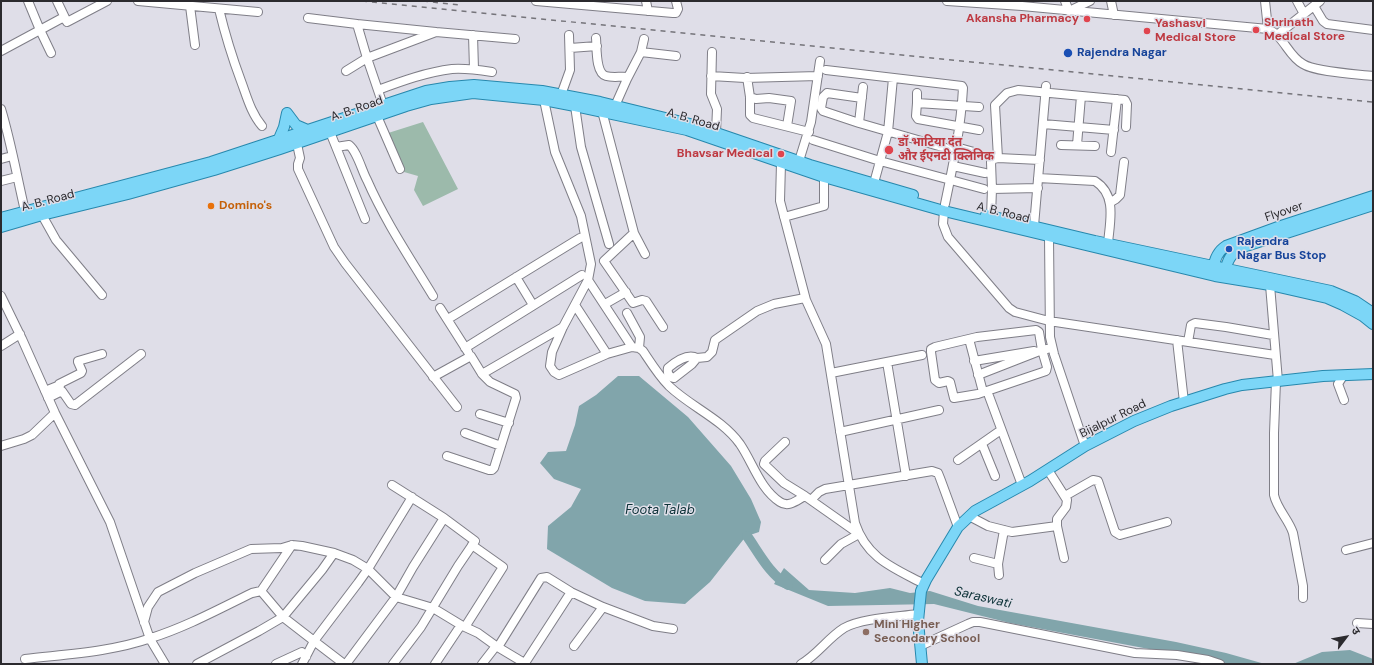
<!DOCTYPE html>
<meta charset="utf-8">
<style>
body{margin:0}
#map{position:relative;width:1374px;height:665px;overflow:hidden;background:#dfdee8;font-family:"DM Sans","Noto Sans Devanagari",sans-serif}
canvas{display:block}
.frame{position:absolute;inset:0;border:2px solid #2b2a2e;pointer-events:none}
.north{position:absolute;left:1326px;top:617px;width:40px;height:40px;-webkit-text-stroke:3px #dfdee8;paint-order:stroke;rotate:58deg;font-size:11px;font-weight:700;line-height:16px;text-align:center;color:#2b2a2e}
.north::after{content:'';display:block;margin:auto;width:14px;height:18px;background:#2b2a2e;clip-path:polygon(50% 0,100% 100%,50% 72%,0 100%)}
</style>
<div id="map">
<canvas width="1374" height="665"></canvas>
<div class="frame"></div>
<div class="north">उ</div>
</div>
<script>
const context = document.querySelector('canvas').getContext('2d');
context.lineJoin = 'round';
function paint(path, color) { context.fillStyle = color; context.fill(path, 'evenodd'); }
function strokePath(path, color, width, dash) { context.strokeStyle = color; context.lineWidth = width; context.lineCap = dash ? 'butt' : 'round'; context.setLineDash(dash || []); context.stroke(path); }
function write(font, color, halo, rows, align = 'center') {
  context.font = font + ' "DM Sans","Noto Sans Devanagari",sans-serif'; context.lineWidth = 3; context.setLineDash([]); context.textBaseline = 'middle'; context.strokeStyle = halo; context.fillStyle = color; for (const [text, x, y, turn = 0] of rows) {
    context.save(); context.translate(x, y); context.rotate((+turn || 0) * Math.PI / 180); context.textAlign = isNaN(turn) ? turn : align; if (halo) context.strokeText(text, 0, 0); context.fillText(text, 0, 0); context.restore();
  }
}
paint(new Path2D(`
 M423,122L458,189L423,206L414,190L418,176L404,172L385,134Z`), '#9cbaab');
paint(new Path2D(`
 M618,376H639L688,417L731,466L751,499L761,522L759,532L747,536L743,540L710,582L685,604L645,601L612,588L547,549L548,526L571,507L581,489L554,479L540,463L548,452L566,451L575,425L579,406L596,395Z
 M784,568L809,590L855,593L890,588L910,593L930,591L978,606L1176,642L1226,653L1265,664H1227L1204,656L1149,649L1010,623L934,604L828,606L774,584Z
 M1350,650L1373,659V664H1353L1349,663L1345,664H1288H1293L1322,652Z`), '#81a5ab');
strokePath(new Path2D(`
 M747,536C759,553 770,575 788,585`), '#81a5ab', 10);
const minor = new Path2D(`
 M57,1L67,22L107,1
 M138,1L258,12
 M536,1L673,13H676L678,9L676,1
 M646,1L648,11
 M947,1L1022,6L1268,29C1284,36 1288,56 1303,64C1315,72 1357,74 1373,76
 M1065,1L1069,11L1090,1
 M1111,1L1114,15
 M1265,1L1268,29
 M1297,1L1304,14
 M190,6L195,45
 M1314,6L1323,21L1327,24L1373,30
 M219,9C225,34 232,57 241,81C247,97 251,113 262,126
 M308,18L357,24L367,58L436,32L357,24
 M436,32L515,39
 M473,35L474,69
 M1277,35L1320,1
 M596,38C597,47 595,73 606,76C613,78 621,76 628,77
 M570,48L597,46
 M1,51L40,30L28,1
 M641,52L676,56
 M712,52L711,94L717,109L716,132
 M51,53L40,30L64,17
 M826,70L962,86L963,88C961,127 953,166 945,204
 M346,71L367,58L383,105
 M711,76L745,78L818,76
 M747,77L750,97V115L753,118L809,132
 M378,90C402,81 427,72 452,69C465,68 479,70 492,72
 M561,95L570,70L569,35
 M750,97L756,99L769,98L791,101L787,126
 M862,98L827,93L823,97L821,108L823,111L859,123L956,151
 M544,100L555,152L581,216L591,264L588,280L563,327L552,352L550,366L554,372L559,375L607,354L632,347L588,280
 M917,103V93
 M575,106L581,147L609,244
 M615,106L627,79L641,52L644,39
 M979,107L917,103L916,116L918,119L979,130
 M1,109C11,142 17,177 25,211
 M602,111L634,233L604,261L633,303L642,300L646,301L663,327
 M377,116L400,169
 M859,123L863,87
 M1043,124L1114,130
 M330,132L365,219
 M813,140L880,161L984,189
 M297,144L300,158L298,164V169L334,247L345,263L457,407
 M1061,145L1095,146
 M1077,145L1081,96
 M336,147L349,145C357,151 362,171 367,180C385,221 410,258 433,296
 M956,147L974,152
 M1111,152L1117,99
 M998,158L1040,160
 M1,159L12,156
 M799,161L811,122L820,61
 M781,163L780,201L806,300L826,344L855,523C867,559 894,568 924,584
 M953,166L985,173
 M1038,178L1095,181C1117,195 1110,221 1108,243
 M1,181L17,177
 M874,183L888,132L893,78
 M992,189L1038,188
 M1111,202L1116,199L1120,195L1124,162
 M944,211L943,224L948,237L1009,308L1015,312L1049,321L1275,355
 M42,215L56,240L102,295
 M991,216L992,189L991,162L994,159L998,158L995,105L1007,93L1018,90L1125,100L1127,104L1126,127
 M784,217L824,206V177
 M1034,226L1046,86
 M634,233L645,254
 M1049,237L1050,337L1054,354L1085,446
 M516,277L533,305
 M1270,285L1278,381
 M1,296L22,339L55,413L110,522L150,639L165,664
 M605,304L626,292
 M575,305L607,354
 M440,308L468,352
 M627,313L640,337L639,348
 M448,319L580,238
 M969,339L983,392
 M1177,340L1184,402
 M1188,342L1191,325L1195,323L1226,327L1273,335
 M1,346L20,334
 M632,347L639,348L643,351C651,363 659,376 669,386C691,407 722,419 740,444C753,463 760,489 780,502C789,508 797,500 805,496L859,534L841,544L825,560
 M465,348L582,275
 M1042,350L1039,332L1036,330L977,337L935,347L931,349V352L935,380L939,383L948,381L950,382L954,398L978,394L1046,371L1047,367L1042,350L1047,349
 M697,358C688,353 675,362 668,368C667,373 669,377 674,378L692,364L697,358L707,357L712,352L715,340L757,311L774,304L805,298
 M974,361L1034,351
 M887,362L906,476
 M831,373L922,355
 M978,375L1042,350
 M1343,376L1338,384L1344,400
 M433,377L471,356L482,374L563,327
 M1276,381L1274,433V495C1277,509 1289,520 1293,533L1303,586V598
 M45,391L60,385L59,384L81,373L82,371L78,362V361L102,354
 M989,396L1022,485
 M48,398L62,391L71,404L75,405L141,354
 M480,414L509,423
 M840,432L939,410
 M465,433L501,446
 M785,442L765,461L764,464L784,483L805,496
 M982,444L995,476
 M1,446L24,439L32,435L55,413
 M447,456L489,470H492L494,468L516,398L515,394L490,382L482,374
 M958,460L1001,430
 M1048,470L1067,500L1066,507L1057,519V526L1064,558
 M1065,496L1093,480L1098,481L1115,532L1120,535L1167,522
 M811,500L819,492L825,489L932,471L938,473L940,478L958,527
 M969,516L988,526L1012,532L1057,526
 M292,545L261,591L283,617L322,570L334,553L353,560L368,569L412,497
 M1346,550L1373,543
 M974,558L998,564
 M999,575L998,564L1004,530
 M144,622L148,607L158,592L195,573L251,549L282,548L292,545L302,546L334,553
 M1357,623L1373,624
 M461,625L465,627L503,567L472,545
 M465,627L478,633L496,646L482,664
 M496,646L526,664
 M574,646L603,607
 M920,646L968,624L973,622H980L1135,653L1177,655L1208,660L1220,664
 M498,647L541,578L547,577L571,592L603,607L653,626L673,629
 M25,659C67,654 111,652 151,638C186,627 219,609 252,593L261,591
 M525,663L571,592
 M197,664L259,631L283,617L314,641L358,583L368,569L396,597L413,567L444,518L392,485
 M276,664L302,652L306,657
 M302,664L314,641L344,664
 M346,664L396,597L433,608L461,625L435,664
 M393,664L421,627L458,566L475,541L444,518
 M801,664C817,655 828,638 844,628C862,618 897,617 918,614`);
const major = new Path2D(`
 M287,113L296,125L310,131
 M278,143V141L284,127L287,113
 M986,215L1095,241L1331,291L1355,301L1373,313
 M1,218L211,162L426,91L450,87L474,85L542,91L600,102L690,124L810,165L913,195
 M1,227L42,215L128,194L214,170L280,149L406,106L431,99L473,93L544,100L575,106L687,130L824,177L944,211L1215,276L1270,285L1327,298L1343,305L1363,316L1373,324
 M1213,270C1214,261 1218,251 1226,246L1278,227L1373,196
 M1225,273C1227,260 1231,253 1243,247L1373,205
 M922,664L918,621L921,591L926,580L958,527L975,511L1030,481L1085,446L1134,421L1171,406L1225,389L1242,385L1323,376L1373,374`);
strokePath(minor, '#7f7e87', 10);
strokePath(major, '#2788ad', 12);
strokePath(minor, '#fff', 8);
strokePath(major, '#7cd6f7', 10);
strokePath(new Path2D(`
 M362,1L1373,102
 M423,1L459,5`), '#75747a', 1.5, [5, 5]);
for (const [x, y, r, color] of [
 [1087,19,4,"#e0444e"],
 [1256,30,4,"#e0444e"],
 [1147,31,4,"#e0444e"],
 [1068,53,5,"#1a4fb4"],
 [889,150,5,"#e0444e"],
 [781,154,4,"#e0444e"],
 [211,206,4,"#e8710a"],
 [1229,249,4,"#1a4fb4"],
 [866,632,4,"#8d6e63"]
]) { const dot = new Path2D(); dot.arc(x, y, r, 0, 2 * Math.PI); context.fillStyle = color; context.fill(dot); strokePath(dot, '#dfdee8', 1.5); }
write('bold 12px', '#be3a42', '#dfdee8', [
 ["Akansha Pharmacy",1079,19,"right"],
 ["Shrinath",1264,23],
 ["Medical Store",1264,37],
 ["Yashasvi",1155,24],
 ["Medical Store",1155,38],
 ["डॉ भाटिया दंत",898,143],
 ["और ईएनटी क्लिनिक",898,157],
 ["Bhavsar Medical",773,154,"right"]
], 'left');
write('bold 12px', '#164399', '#dfdee8', [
 ["Rajendra Nagar",1077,53],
 ["Rajendra",1237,242],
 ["Nagar Bus Stop",1237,256]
], 'left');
write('12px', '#2b2a2e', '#dfdee8', [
 ["A. B. Road",357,109,-19],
 ["A. B. Road",693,120,16],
 ["A. B. Road",48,201,-15],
 ["Flyover",1284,212,-19],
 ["A. B. Road",1003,213,14],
 ["Bijalpur Road",1113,419,-26]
]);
write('bold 12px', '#c56008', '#dfdee8', [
 ["Domino's",219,206]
], 'left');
write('bold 12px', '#785e54', '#dfdee8', [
 ["Mini Higher",874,625],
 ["Secondary School",874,639]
], 'left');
write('italic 13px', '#0c3137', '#dfdee8', [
 ["Foota Talab",660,511],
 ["Saraswati",983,598,13]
]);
</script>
